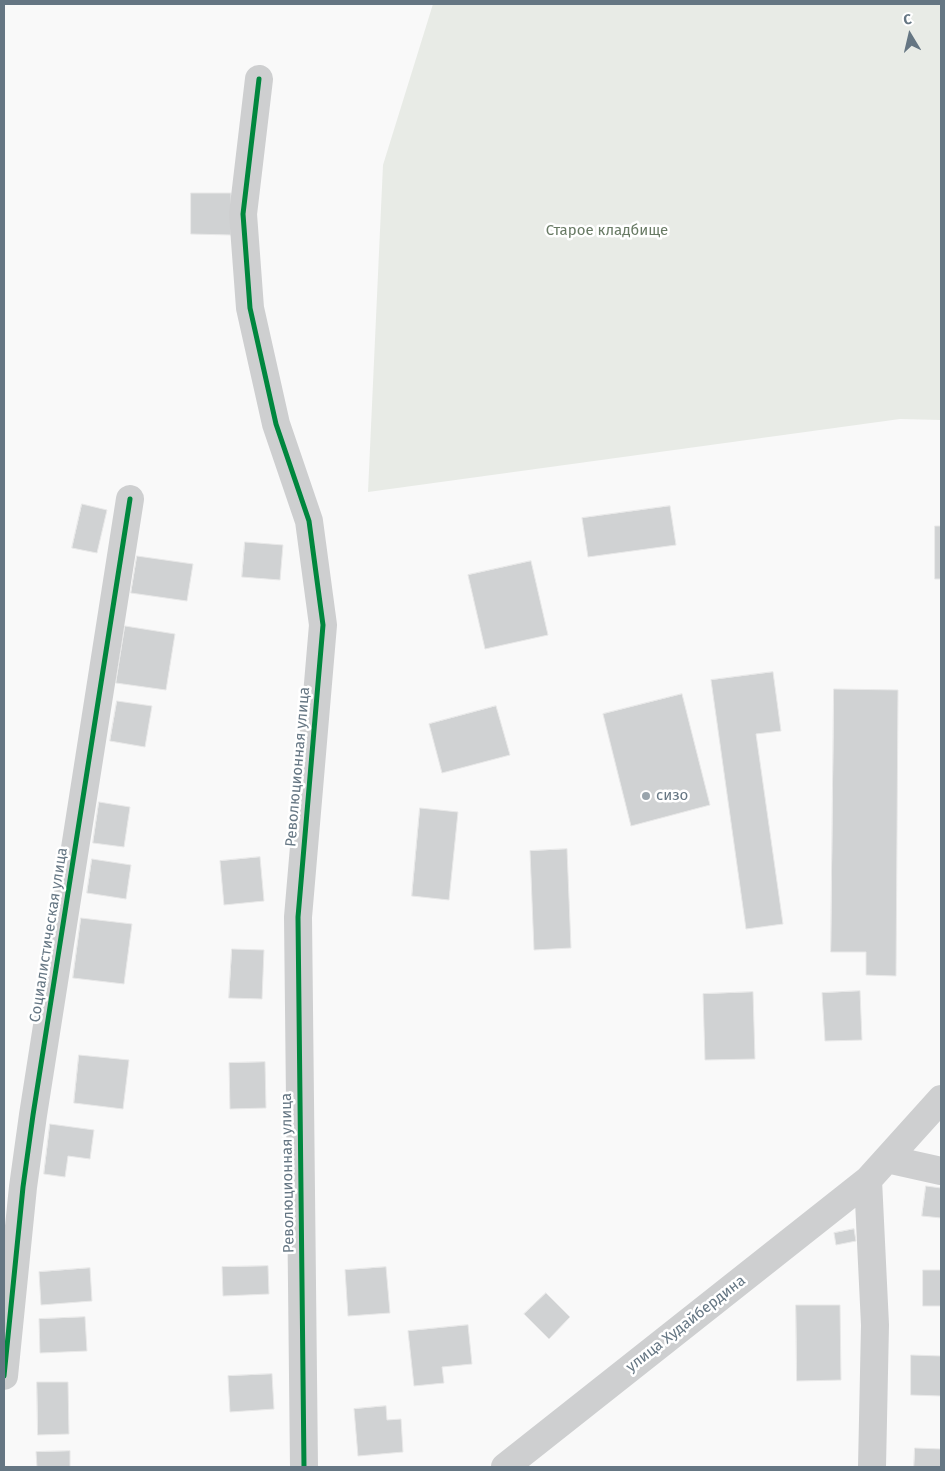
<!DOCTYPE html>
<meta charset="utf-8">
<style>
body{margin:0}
#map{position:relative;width:945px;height:1471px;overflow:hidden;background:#f9f9f9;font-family:"Fira Sans",sans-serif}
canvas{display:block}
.frame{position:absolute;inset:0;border:5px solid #657683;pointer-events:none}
.north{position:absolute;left:885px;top:10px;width:50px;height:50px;-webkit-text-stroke:4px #fff;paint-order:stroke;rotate:351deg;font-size:14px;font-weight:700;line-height:20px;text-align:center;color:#657683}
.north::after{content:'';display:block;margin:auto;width:18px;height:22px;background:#657683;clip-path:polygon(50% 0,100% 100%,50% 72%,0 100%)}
</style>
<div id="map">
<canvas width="945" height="1471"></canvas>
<div class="frame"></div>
<div class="north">С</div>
</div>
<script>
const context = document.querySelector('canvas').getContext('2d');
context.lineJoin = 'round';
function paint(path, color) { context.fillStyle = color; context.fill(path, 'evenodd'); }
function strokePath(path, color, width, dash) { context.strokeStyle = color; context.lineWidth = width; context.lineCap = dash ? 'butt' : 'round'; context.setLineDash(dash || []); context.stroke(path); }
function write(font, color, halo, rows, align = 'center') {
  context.font = font + ' "Fira Sans",sans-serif'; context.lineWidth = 5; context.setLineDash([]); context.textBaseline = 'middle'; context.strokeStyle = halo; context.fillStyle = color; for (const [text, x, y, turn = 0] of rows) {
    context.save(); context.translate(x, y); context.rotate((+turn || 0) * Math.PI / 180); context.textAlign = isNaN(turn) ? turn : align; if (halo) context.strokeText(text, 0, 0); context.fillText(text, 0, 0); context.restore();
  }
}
paint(new Path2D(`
 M433,4H941V420L900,419L368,492L383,165Z`), '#e8ebe6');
const building = new Path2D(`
 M191,193H231V235L191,234Z
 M82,504L107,510L97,553L72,548Z
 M670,506L676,545L588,557L582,518Z
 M935,526H941V579H935Z
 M245,542L283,545L280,580L242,577Z
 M137,556L193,564L187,601L131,593Z
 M531,561L548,635L485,649L468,575Z
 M125,626L175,634L166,690L116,683Z
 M773,672L781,731L756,734L783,924L746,929L711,680Z
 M834,689L898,690L896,976L866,975V952H831Z
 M682,694L710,805L631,826L603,714Z
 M117,701L152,706L145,747L110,741Z
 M496,706L510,755L442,773L429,724Z
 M99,802L130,807L124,847L93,843Z
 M420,808L458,812L449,900L412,896Z
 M567,849L571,948L534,950L530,851Z
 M260,857L264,901L224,905L220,861Z
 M92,859L131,865L126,899L87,893Z
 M81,918L132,924L124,984L73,978Z
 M232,949L264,950L262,999L229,998Z
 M860,991L862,1040L825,1041L822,993Z
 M753,992L755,1059L705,1060L703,994Z
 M79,1055L129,1060L123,1109L74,1103Z
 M265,1062L266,1108L230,1109L229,1063Z
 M50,1124L94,1130L90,1159L68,1156L65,1177L44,1174Z
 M926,1186L941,1188V1218L922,1216Z
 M854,1229L856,1241L836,1245L834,1233Z
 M268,1266L269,1294L223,1296L222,1267Z
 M386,1267L390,1313L348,1316L345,1270Z
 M90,1268L92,1301L41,1305L39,1272Z
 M923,1270H941V1306H923Z
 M546,1293L570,1317L549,1339L524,1314Z
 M796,1305H840L841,1380L797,1381Z
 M85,1317L87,1351L40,1353L39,1319Z
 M468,1325L472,1364L442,1367L444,1383L414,1386L408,1331Z
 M911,1355L941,1356V1396L911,1395Z
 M272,1374L274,1409L230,1412L228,1376Z
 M37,1382H68L69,1434L38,1435Z
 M386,1406L387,1420L401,1419L403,1452L358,1456L354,1409Z
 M915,1448L941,1449V1467H914Z
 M70,1451V1467H37L36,1452Z`);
paint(building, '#d0d2d3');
strokePath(building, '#e8e8e8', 1);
strokePath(new Path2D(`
 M259,79L243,214L250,308L276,424L309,521L323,625L298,917L304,1467
 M887,1159L941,1171
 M868,1180L875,1325L872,1467
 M4,1376L23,1187L33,1115L130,499
 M505,1467L868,1180L941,1099`), '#cecfd0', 28);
strokePath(new Path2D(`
 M259,79L243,214L250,308L276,424L309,521L323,625L298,917L304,1467
 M4,1376L23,1187L33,1115L130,499`), '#00873e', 5);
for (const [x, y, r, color] of [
 [646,796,5,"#99a4ac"]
]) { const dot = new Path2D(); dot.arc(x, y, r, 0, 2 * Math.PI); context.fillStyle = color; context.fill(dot); strokePath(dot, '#fff', 2); }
write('15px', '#687a64', '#fff', [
 ["Старое кладбище",607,231]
]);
write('15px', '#657683', '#fff', [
 ["Революционная улица",298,767,-85],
 ["Социалистическая улица",49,935,-81],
 ["Революционная улица",288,1173,-91],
 ["улица Худайбердина",686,1324,-38]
]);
write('15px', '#657683', '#fff', [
 ["сизо",656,796]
], 'left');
</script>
